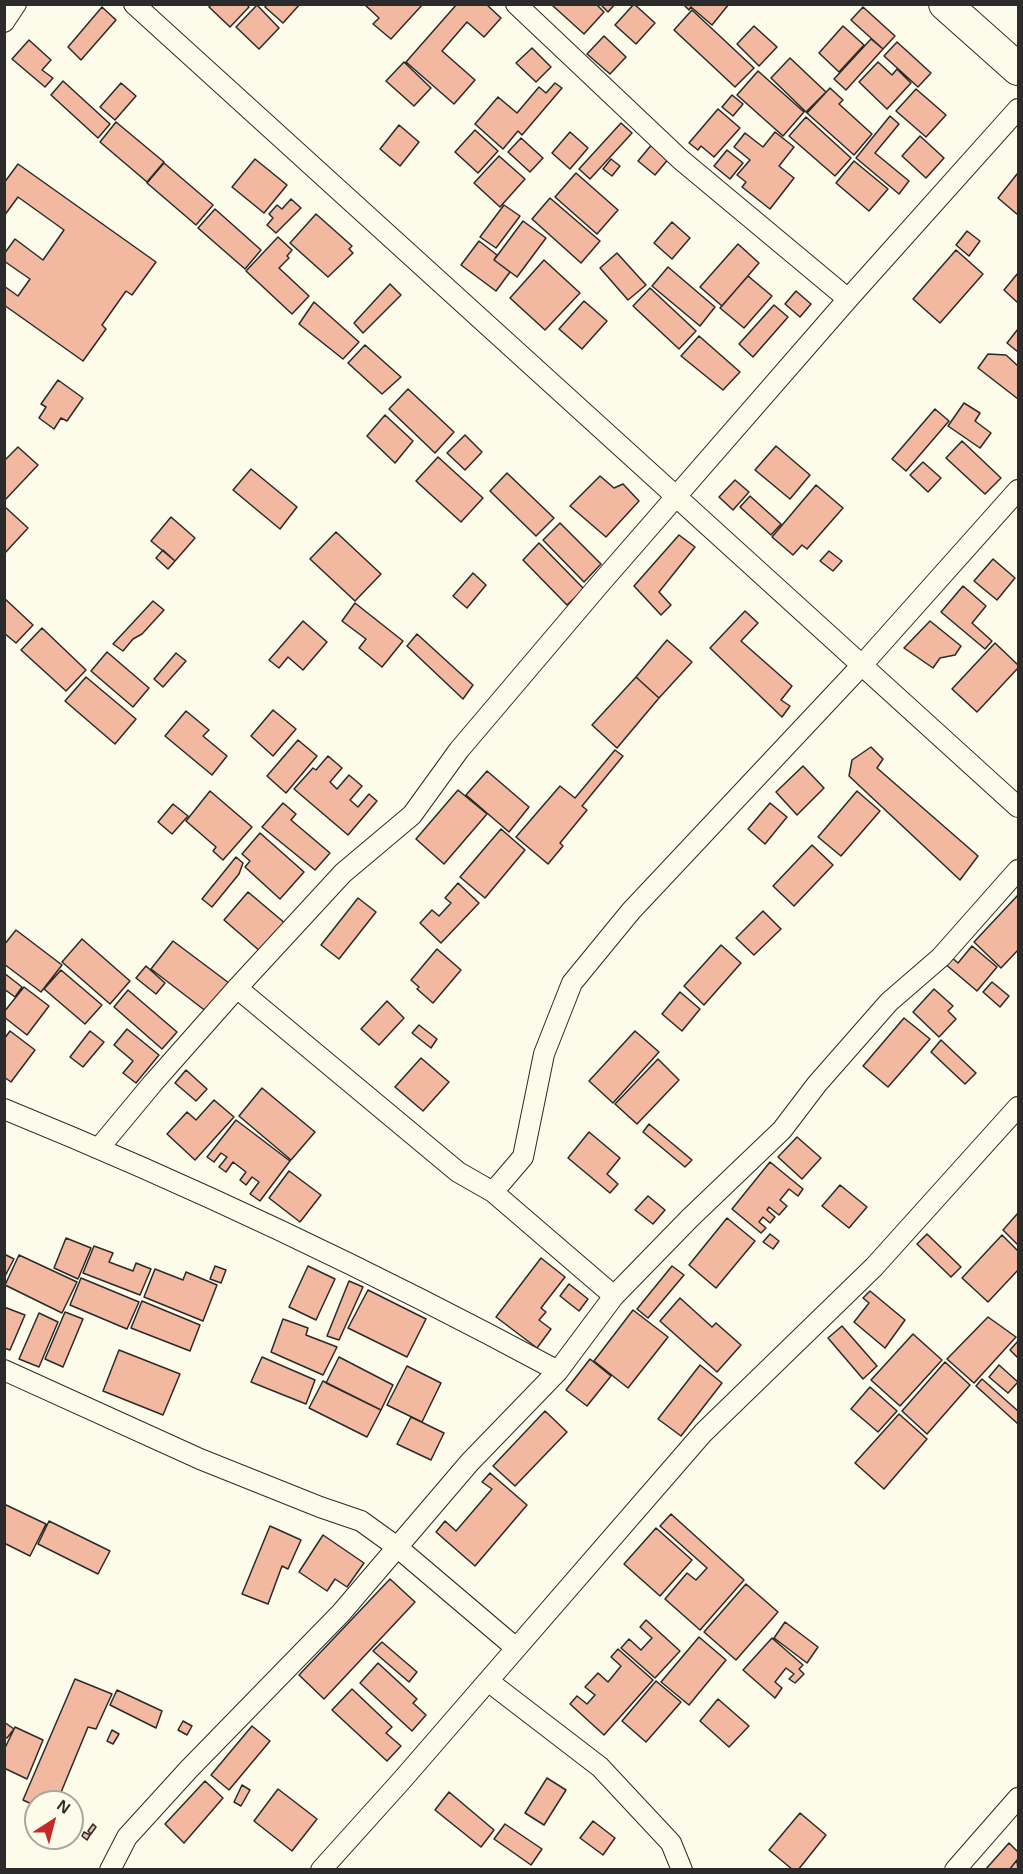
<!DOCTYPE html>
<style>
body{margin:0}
#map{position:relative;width:1023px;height:1874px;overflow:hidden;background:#fdfbea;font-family:Helvetica,sans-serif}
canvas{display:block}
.frame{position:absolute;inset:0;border:6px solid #2b2b2b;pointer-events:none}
.north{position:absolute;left:24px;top:1790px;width:60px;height:60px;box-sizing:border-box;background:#fdfbea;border:2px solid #a9a89e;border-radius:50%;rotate:36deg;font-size:16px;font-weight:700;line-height:24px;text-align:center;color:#2b2b2b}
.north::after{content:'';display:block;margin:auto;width:21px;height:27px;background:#c62828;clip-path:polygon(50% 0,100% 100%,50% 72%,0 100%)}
</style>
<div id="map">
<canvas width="1023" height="1874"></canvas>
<div class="frame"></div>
<div class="north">N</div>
</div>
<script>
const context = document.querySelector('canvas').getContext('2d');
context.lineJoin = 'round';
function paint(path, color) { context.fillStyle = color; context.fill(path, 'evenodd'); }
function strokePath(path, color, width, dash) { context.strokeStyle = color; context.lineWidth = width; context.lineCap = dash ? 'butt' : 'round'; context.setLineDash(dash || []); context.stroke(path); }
const building = new Path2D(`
 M212,4H246L249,7L230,27L209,7Z
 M267,4H300L283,23L265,7Z
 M364,4H423L391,39L373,24L379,18Z
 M457,4H486L501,18L484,37L467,22L442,51L475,80L454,104L406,62Z
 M596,4L604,12L584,34L552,5Z
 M600,4H615L608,12Z
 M634,4L655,23L636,44L615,25Z
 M683,4H729L712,25L691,7L689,10Z
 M257,5L279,28L259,49L236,27Z
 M102,7L116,20L81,60L68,47Z
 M863,7L895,36L883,49L851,20Z
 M692,10L754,68L735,87L674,30Z
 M754,26L777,47L759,66L737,44Z
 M843,26L864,45L839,72L819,53Z
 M604,36L626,57L610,74L587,54Z
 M871,39L883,49L846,90L834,79Z
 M29,40L51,60L42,70L53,78L45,87L12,59Z
 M897,42L931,73L918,87L884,56Z
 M532,48L551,67L536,82L516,63Z
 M790,58L826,92L806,112L771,78Z
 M404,62L431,88L414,106L386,81Z
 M878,62L892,75L897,69L911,83L887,109L859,82Z
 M758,71L804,112L783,136L737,95Z
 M63,81L110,124L98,138L51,95Z
 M121,83L136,96L115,120L100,107Z
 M555,83L562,88L522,135L518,131L503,149L475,124L498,97L517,113L539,87L546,93Z
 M830,88L843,100L839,104L872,134L854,155L807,113Z
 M916,89L946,115L926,137L896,111Z
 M732,95L743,104L733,116L722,107Z
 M718,109L740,128L714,157L701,146L698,150L689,143Z
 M890,116L899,124L875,153L909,181L899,194L856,158Z
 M806,117L851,158L835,176L789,136Z
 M116,122L164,162L147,182L100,142Z
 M621,123L632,133L590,179L579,169Z
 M399,125L419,142L400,166L380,149Z
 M475,130L498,151L478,173L455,152Z
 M570,132L588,148L570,169L552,153Z
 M775,132L794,147L779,166L794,178L770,209L742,187L746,182L737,175L750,160L734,147L745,133L763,147Z
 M920,136L944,158L926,178L902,156Z
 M521,138L543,158L530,172L508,152Z
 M653,143L670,157L655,175L638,161Z
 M727,150L743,163L730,179L714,166Z
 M499,156L525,179L500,207L474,183Z
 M255,159L287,185L264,213L232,187Z
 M611,159L620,166L612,176L603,169Z
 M854,161L888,189L869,211L836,183Z
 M164,163L213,205L196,225L147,183Z
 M18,164L156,262L132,295L126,291L102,325L106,329L83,361L4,305V286L18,296L30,279L4,261V254L15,239L43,260L64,230L18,197L4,216V183Z
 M576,173L618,210L597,234L555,197Z
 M1017,174L1018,176V215L998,198Z
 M550,198L600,241L581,263L532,219Z
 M291,199L301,208L276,233L267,225L273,218L269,214L277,205L282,209Z
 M504,205L520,216L496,248L480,237Z
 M215,209L261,250L245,269L198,228Z
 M316,214L352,246L349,249L353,253L328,277L290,243Z
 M523,221L546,238L517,277L494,260Z
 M672,222L690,238L672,259L654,243Z
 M967,231L980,241L969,256L956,245Z
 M278,237L292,250L287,256L289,258L279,268L309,296L292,314L246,271Z
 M479,241L497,255L494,260L510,272L496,291L461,265Z
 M738,244L759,263L722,306L700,287Z
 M956,250L983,274L940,323L913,299Z
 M617,253L646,285L628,300L600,268Z
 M544,260L580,293L545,330L510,298Z
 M668,267L715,307L700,326L652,286Z
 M1018,273V303L1004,290Z
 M748,276L772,296L744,328L720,308Z
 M390,284L401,295L363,333L354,323Z
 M650,288L696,331L679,349L633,306Z
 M796,291L811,304L800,317L785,304Z
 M584,301L607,321L582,349L559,329Z
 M314,302L359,342L343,359L299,324Z
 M774,305L788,317L753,357L739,344Z
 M1018,329V352L1007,343Z
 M699,336L740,372L723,390L681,356Z
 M365,345L401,377L382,394L348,363Z
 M988,354L1006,355L1018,366V399L978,368Z
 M58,380L83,398L67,421L61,418L54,429L39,418L46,407L41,404Z
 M408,389L454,432L435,453L389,409Z
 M964,403L980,413L975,421L991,433L980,448L948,426Z
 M935,409L949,421L906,471L892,459Z
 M385,415L413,441L395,463L367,436Z
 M465,435L482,452L465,470L447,453Z
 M962,441L1001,478L985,494L946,458Z
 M776,446L810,475L790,499L755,470Z
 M18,447L38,465L5,500L4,461Z
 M438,457L483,498L461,522L416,481Z
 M923,462L941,478L928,492L910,475Z
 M251,469L297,507L280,529L233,490Z
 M507,473L554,518L536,536L490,491Z
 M600,476L614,488L623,484L639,501L606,537L570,506Z
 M735,480L749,492L733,510L719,497Z
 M816,485L843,508L807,549L802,545L793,555L772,537Z
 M750,496L781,524L771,535L740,507Z
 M4,506L28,528L4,554Z
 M171,517L195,538L175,561L151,541Z
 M560,523L601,564L584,582L543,540Z
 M336,532L381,574L355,601L310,559Z
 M679,535L695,547L659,592L671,605L661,615L634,586Z
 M539,543L584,589L567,605L523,560Z
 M163,550L175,561L168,569L156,558Z
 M829,551L842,561L833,571L820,561Z
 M993,559L1015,578L997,600L974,581Z
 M473,573L486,585L467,608L453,596Z
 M963,586L986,606L972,623L992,641L985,649L941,612Z
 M4,598L33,625L16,643L4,633Z
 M153,601L164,610L142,634L133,639L123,651L113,644Z
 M355,603L403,641L382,667L359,648L366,639L342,621Z
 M745,611L758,623L741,641L792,686L781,700L790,706L782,717L710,648Z
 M303,621L327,642L303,670L288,657L279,668L269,660Z
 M930,621L961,646L955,655L940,658L933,668L904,648Z
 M42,628L86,670L66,691L21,650Z
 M417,634L473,685L463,699L407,646Z
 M667,640L692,662L659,698L636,677Z
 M995,643L1018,665V668L977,712L952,689Z
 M107,652L149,688L133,707L91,671Z
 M176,653L186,661L163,687L154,679Z
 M86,677L136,719L115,744L65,701Z
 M636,677L659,698L617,748L592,725Z
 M273,710L296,729L273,756L251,736Z
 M186,711L209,730L203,736L227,756L212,775L165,736Z
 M298,740L317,756L286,793L267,776Z
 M871,747L883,759L877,768L978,856L960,880L849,776L852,760Z
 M615,750L623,756L582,806L587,810L560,843L563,846L548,864L516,837L560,786L575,798Z
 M328,756L342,768L330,782L337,789L349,775L362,786L350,800L358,807L369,794L377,801L348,835L294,789L313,768L316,770Z
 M803,766L824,788L797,815L776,792Z
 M487,771L529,807L509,832L466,795Z
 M458,790L487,814L444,864L416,839Z
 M210,791L252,827L223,860L213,851L216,847L186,821Z
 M857,791L880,811L841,856L818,837Z
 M283,803L296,814L291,820L330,853L315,870L262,827Z
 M770,803L787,817L765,844L748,829Z
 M173,804L188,816L172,834L158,822Z
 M501,829L525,850L485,898L460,877Z
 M260,833L304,872L280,899L245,867L250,861L242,854Z
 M812,845L833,865L794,906L773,886Z
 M236,857L243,863L239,874L212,907L202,899Z
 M458,883L479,903L441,943L420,923L432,910L439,916L451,903L445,898Z
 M248,892L286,924L261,952L224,920Z
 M1018,895V950L1001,968L974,942Z
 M358,898L376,912L339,959L321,945Z
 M763,911L781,929L754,955L736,938Z
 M16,930L62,965L41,992L4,964V945Z
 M82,939L130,981L110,1004L62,962Z
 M173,941L229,983L207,1012L151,969Z
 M721,945L741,963L704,1005L684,986Z
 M972,946L997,967L977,991L944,963L950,956L958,963Z
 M437,949L461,970L433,1003L417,989L419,987L411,980Z
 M146,966L165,983L156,994L136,978Z
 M61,970L102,1005L85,1024L44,989Z
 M4,973L22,987L15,997L4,989Z
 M992,982L1009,996L1000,1007L983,992Z
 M24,987L49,1006L27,1035L4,1017V1012Z
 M934,989L953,1006L948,1011L956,1019L939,1037L913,1012Z
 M128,990L177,1032L162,1049L114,1007Z
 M680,992L700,1009L682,1031L662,1014Z
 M387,1001L404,1018L379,1045L361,1029Z
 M904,1018L930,1039L888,1087L863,1066Z
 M419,1025L437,1039L431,1048L412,1033Z
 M127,1029L159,1055L136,1083L123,1073L133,1061L114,1045Z
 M10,1031L35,1050L11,1082L4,1077V1039Z
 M90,1031L104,1042L83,1067L70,1057Z
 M635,1031L659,1052L613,1103L589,1081Z
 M941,1040L976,1073L965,1084L931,1052Z
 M421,1058L449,1082L423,1111L395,1087Z
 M658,1059L679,1080L637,1124L615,1104Z
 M186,1070L207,1089L196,1101L175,1083Z
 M262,1088L315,1132L291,1160L239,1116Z
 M214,1100L234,1117L195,1160L167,1134L187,1112L196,1120Z
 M236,1120L290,1161L260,1201L250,1194L259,1182L252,1177L246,1185L240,1180L246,1172L233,1162L226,1172L219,1167L227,1157L221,1153L214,1162L207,1157Z
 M649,1124L692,1160L685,1167L643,1132Z
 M589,1132L620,1158L607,1174L618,1184L610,1193L568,1158Z
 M797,1137L821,1158L802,1179L778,1157Z
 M770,1162L803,1189L798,1196L789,1189L780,1200L787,1206L779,1215L769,1207L767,1210L775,1217L770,1223L763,1217L759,1222L766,1228L761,1233L732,1209Z
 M289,1171L321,1195L300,1222L269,1198Z
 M840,1185L867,1207L849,1228L822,1206Z
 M648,1196L665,1210L653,1224L635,1210Z
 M1018,1213V1245L1003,1230Z
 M727,1218L755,1241L716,1288L689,1265Z
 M770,1234L779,1241L773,1249L763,1242Z
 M927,1234L961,1267L951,1277L917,1244Z
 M1002,1235L1018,1251V1270L988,1302L962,1278Z
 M66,1238L91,1248L78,1279L54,1268Z
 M94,1246L113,1253L109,1262L133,1271L136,1263L151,1269L140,1295L83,1273Z
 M4,1254L14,1259L4,1278Z
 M19,1255L77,1282L62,1313L5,1285Z
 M541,1258L565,1277L541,1308L546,1312L539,1320L551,1329L537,1348L496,1317Z
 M215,1266L226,1270L221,1283L210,1279Z
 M308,1266L335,1279L316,1320L289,1307Z
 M672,1266L684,1275L648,1318L637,1309Z
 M155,1269L183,1280L186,1272L217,1285L203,1321L144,1297Z
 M81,1278L139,1302L127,1329L70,1305Z
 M349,1281L363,1287L339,1340L327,1336Z
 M569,1284L588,1299L579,1311L560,1296Z
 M368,1290L426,1319L407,1357L348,1328Z
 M870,1291L905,1320L885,1348L854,1322L869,1303L863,1298Z
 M680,1298L712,1327L716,1323L741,1345L717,1372L660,1321Z
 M142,1301L200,1325L190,1351L131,1328Z
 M4,1307L25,1315L10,1350L4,1348Z
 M633,1310L668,1337L628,1388L594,1361Z
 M65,1312L83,1319L63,1367L45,1359Z
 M39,1313L58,1322L39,1367L19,1359Z
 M988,1317L1016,1337L974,1383L947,1359Z
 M283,1319L308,1328L306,1335L337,1347L323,1375L271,1352Z
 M842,1326L877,1366L863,1379L828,1338Z
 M913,1334L942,1360L900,1406L871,1380Z
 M1018,1341V1358L1010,1350Z
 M119,1350L180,1374L163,1415L103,1391Z
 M262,1357L315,1380L306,1404L251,1382Z
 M339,1357L393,1385L381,1410L326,1383Z
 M590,1359L611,1376L587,1406L566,1390Z
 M945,1362L970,1385L927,1434L902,1411Z
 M700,1365L722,1383L681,1436L658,1419Z
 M999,1365L1018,1382L1008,1393L989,1377Z
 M407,1366L441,1383L422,1422L387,1405Z
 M982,1379L1018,1411V1424L976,1386Z
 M323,1381L381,1410L367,1437L309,1408Z
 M870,1387L897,1411L878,1432L851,1409Z
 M545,1411L567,1432L515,1486L493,1466Z
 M899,1414L927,1439L884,1489L855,1463Z
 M411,1417L444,1433L431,1460L397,1444Z
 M490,1473L527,1505L475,1566L436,1532L445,1521L456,1531L492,1489L482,1482Z
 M4,1504L46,1524L30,1556L4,1543Z
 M671,1514L744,1580L700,1630L665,1599L687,1573L696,1580L707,1568L660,1526Z
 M49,1521L110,1551L98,1574L38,1544Z
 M270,1526L301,1540L288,1569L282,1566L268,1604L242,1594Z
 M656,1528L692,1560L660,1596L624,1564Z
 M323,1535L364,1563L347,1587L335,1579L327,1591L299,1572Z
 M390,1579L415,1602L324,1699L299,1675Z
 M746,1584L778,1612L736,1660L704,1632Z
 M646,1620L680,1651L655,1678L621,1648L629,1639L641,1650L652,1638L640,1627Z
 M785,1622L818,1647L807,1663L774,1638Z
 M699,1637L726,1660L689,1705L661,1682Z
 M772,1638L803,1665L799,1669L804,1674L795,1683L789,1679L794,1674L786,1668L775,1682L782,1688L775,1698L743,1670Z
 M382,1642L417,1672L409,1682L373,1651Z
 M618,1649L653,1680L604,1735L570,1704L577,1696L587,1704L595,1695L585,1687L598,1673L608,1682L621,1666L611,1657Z
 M378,1663L417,1699L413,1703L426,1715L412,1731L360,1683Z
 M75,1679L112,1694L96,1729L88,1727L57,1802H36V1806L23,1800Z
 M656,1681L681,1702L646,1742L622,1721Z
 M352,1689L392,1727L386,1733L401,1746L387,1761L332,1710Z
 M117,1690L162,1711L156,1728L110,1705Z
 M718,1699L749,1726L729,1747L700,1721Z
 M183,1721L192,1726L187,1735L178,1730Z
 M4,1722L14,1729L7,1738L4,1736Z
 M252,1726L270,1741L229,1790L211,1775Z
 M15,1727L43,1740L27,1779L4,1768V1750Z
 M112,1730L119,1734L113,1744L107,1741Z
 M547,1778L566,1790L544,1825L525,1813Z
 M205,1781L223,1798L184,1843L165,1824Z
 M242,1785L250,1790L241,1806L234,1802Z
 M278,1789L317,1819L292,1851L254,1821Z
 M449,1792L494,1830L481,1847L435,1810Z
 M800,1813L826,1835L798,1870H793L769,1850Z
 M593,1821L615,1838L603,1855L580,1838Z
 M93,1824L96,1827L91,1834L88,1831Z
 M505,1824L542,1849L531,1865L494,1839Z
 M84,1832L90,1835L87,1840L82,1836Z
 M1009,1843L1018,1852V1859L1009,1870H985Z
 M1017,1860L1018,1870H1009Z`);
paint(building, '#f2b8a0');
strokePath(building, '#2b2b2b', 1.5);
const street = new Path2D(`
 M134,4L1018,807
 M516,4L680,159L848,299
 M4,22L16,4
 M237,988L458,1172L493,1192L614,1296
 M4,1109C193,1186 378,1274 558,1371
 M99,1148L153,1083L237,988L343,873L412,815L459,750L599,585L848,299L1018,109
 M493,1192L523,1157L544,1054L572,983L631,911L862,665L1018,490
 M4,1370L200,1459L320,1507L361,1521L397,1547L516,1648
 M488,1681L600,1767L671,1843L682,1870
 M110,1870L127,1837L189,1769L341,1613L470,1462L558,1371L614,1296L690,1218L782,1130L817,1084L889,1002L941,957L1018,870
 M321,1870L402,1780L703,1433L874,1267L1018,1107
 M955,1870L1018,1798`);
const primary = new Path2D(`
 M945,4L1018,69`);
strokePath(street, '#2b2b2b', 22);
strokePath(primary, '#2b2b2b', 34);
strokePath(street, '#fdfbea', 20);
strokePath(primary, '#fdfbea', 32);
</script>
